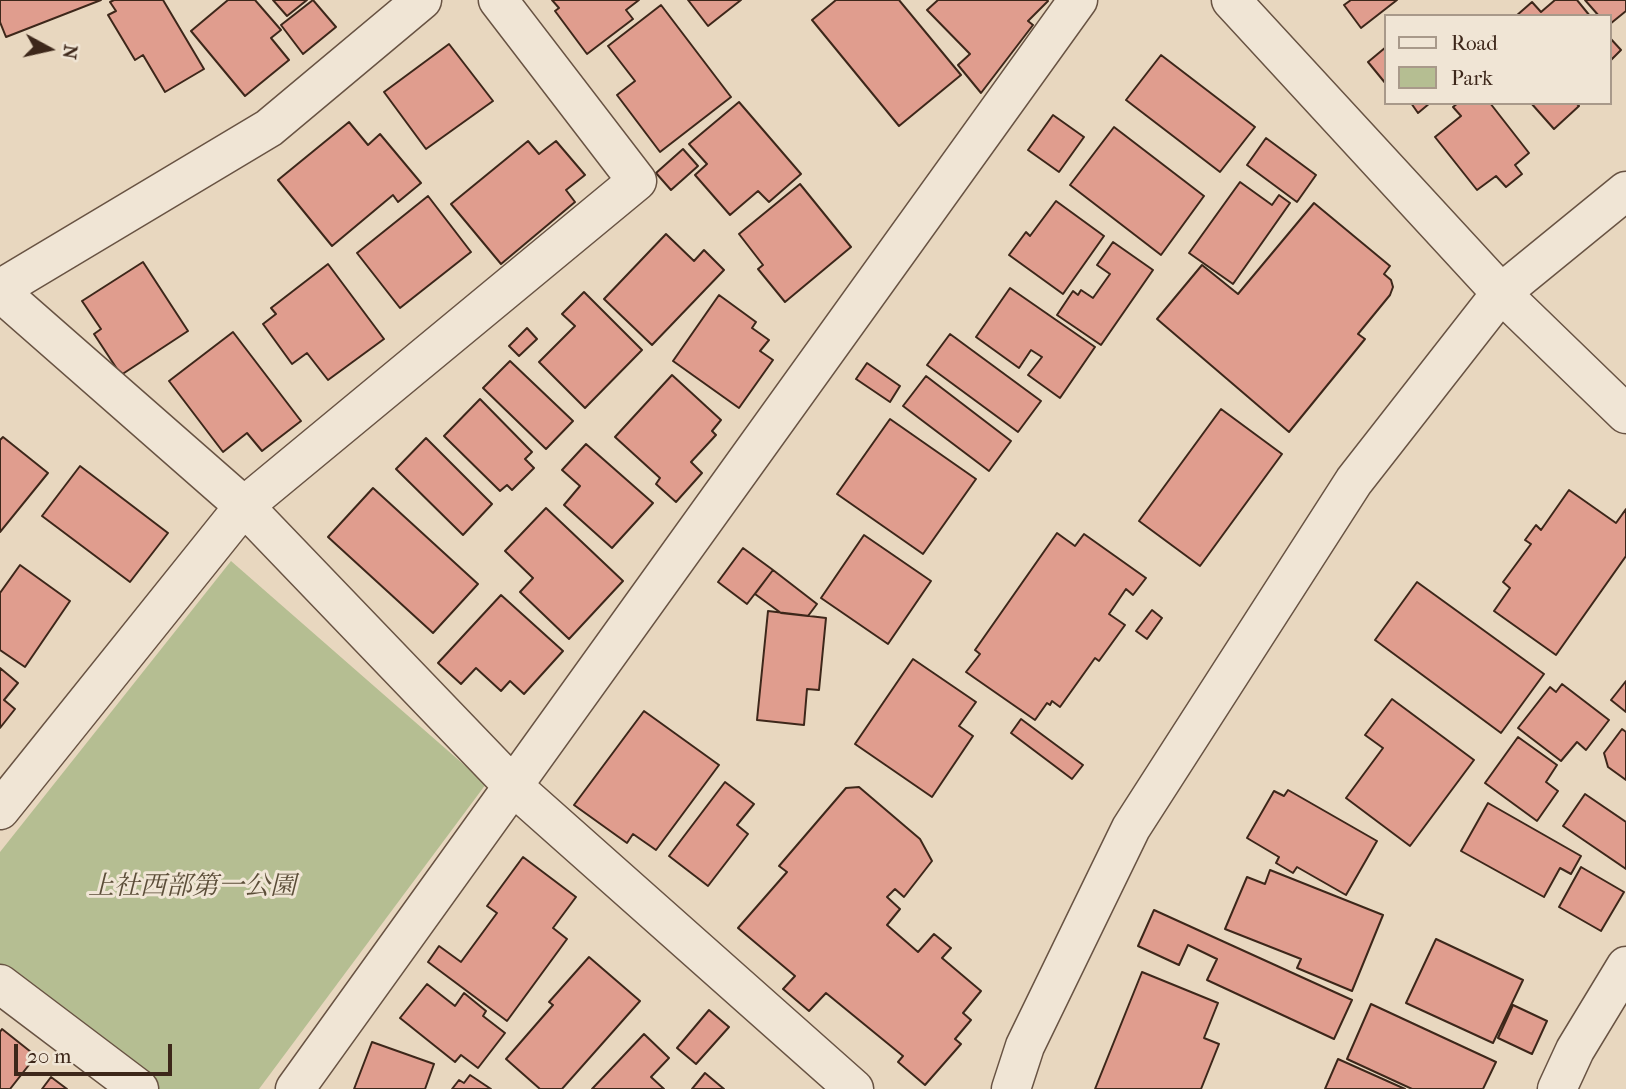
<!DOCTYPE html>
<html>
<head>
<meta charset="utf-8">
<style>
	body { margin:0 }
	#map { position:relative; width:1626px; height:1089px; overflow:hidden; background:#e8d7bf; font-family:"IM FELL French Canon",serif }
	canvas { display:block }
	.legend { position:absolute; left:1384px; top:14px; width:228px; height:91px; box-sizing:border-box; background:#f0e5d5; border:2px solid #a8998a; margin:0; padding:9px 12px; list-style:none; font-size:21px; color:#3d271a }
	.legend li { display:flex; align-items:center; gap:14px; height:35px }
	.legend b { width:35px; border:2px solid #a8998a }
	.north { position:absolute; left:14px; top:14px; width:70px; height:70px; -webkit-text-stroke:5px #f0e5d5; paint-order:stroke; rotate:98deg; font-size:19px; font-weight:700; line-height:28px; text-align:center; color:#3d271a }
	.north::after { content:''; display:block; margin:auto; width:24px; height:32px; background:#3d271a; clip-path:polygon(50% 0,100% 100%,50% 72%,0 100%) }
	.scale { position:absolute; left:14px; top:1044px; width:158px; height:32px; box-sizing:border-box; border:4px solid #3d271a; border-top:0; padding-left:9px; font-size:21px; line-height:24px; white-space:nowrap; color:#3d271a; -webkit-text-stroke:5px #f0e5d5; paint-order:stroke }
</style>
</head>
<body>
<div id="map">
<canvas width="1626" height="1089"></canvas>
<ul class="legend">
<li><b style="height:9px;background:#f0e5d5"></b>Road</li>
<li><b style="height:19px;background:#b5be92"></b>Park</li>
</ul>
<div class="north">N</div>
<div class="scale">20 m</div>
</div>
<script>
const g = document.querySelector('canvas').getContext('2d');
g.lineJoin = 'round';
function fillPath(path, color) { g.fillStyle = color; g.fill(path, 'evenodd'); }
function trace(path, color, width, dash) { g.strokeStyle = color; g.lineWidth = width; g.lineCap = dash ? 'butt' : 'round'; g.setLineDash(dash || []); g.stroke(path); }
function write(font, color, halo, rows, align = 'center') {
  g.font = font + ' "IM FELL French Canon","Noto Serif JP",serif'; g.lineWidth = 6; g.setLineDash([]); g.textBaseline = 'middle'; g.strokeStyle = halo; g.fillStyle = color; for (const [text, x, y, turn = 0] of rows) {
    g.save(); g.translate(x, y); g.rotate((+turn || 0) * Math.PI / 180); g.textAlign = isNaN(turn) ? turn : align; if (halo) g.strokeText(text, 0, 0); g.fillText(text, 0, 0); g.restore();
  }
}
fillPath(new Path2D(`
	M231,561L486,784L259,1089H157L0,967V852Z`), '#b5be92');
const building = new Path2D(`
	M0,0H101L6,37L0,22Z
	M114,0H163L204,69L165,92L143,55L135,60L108,15L116,11L110,2Z
	M228,0H255L281,30L271,38L289,60L245,96L191,31Z
	M273,0H307L287,16Z
	M313,0L336,27L303,54L281,25Z
	M552,0H639L626,10L633,19L587,54L555,11L559,8Z
	M688,0H741L708,26Z
	M836,0H899L961,75L899,126L812,20Z
	M938,0H1047L1048,1L1028,21L1033,25L981,93L958,65L970,54L927,10Z
	M1351,0H1397L1361,28L1344,5Z
	M1555,0H1577L1590,16H1516L1532,2L1541,12Z
	M1585,0H1626V11L1610,24V16H1599Z
	M661,5L731,97L660,152L617,95L635,81L608,46Z
	M1610,38L1621,50L1610,61Z
	M449,44L493,101L426,149L384,92Z
	M1386,47V84L1368,62Z
	M1161,55L1255,127L1220,172L1126,100Z
	M739,102L801,174L769,202L758,191L730,215L695,175L707,164L689,144Z
	M1411,103H1430L1418,113Z
	M1458,103H1490L1529,153L1515,165L1522,174L1506,187L1496,176L1477,190L1435,137L1461,116L1453,107Z
	M1531,103H1576L1579,106L1554,129Z
	M1053,115L1084,137L1059,172L1028,150Z
	M349,122L368,145L380,134L421,183L398,202L393,195L332,246L278,180Z
	M1114,127L1204,196L1161,255L1070,185Z
	M1266,138L1316,175L1297,202L1247,165Z
	M528,141L539,154L556,141L585,175L566,190L575,202L501,264L451,204Z
	M683,149L698,166L671,190L656,173Z
	M1240,182L1272,205L1279,195L1290,203L1233,284L1189,253Z
	M800,184L851,247L785,302L758,269L763,265L739,234Z
	M428,196L471,252L400,308L357,253Z
	M1056,201L1104,236L1063,294L1009,255L1026,232L1030,236Z
	M1314,203L1390,266L1384,274L1391,280L1393,287L1390,295L1358,334L1365,339L1289,432L1157,319L1202,265L1238,294Z
	M666,234L694,261L704,250L724,270L652,345L604,299Z
	M1113,242L1153,270L1101,345L1057,315L1073,291L1078,295L1081,290L1093,298L1110,274L1097,265Z
	M143,262L188,331L121,375L94,334L101,329L82,301Z
	M328,264L384,339L328,380L307,353L292,364L263,324L276,314L271,308Z
	M1010,288L1095,347L1060,398L1028,375L1042,357L1031,350L1019,368L976,337Z
	M584,292L642,350L585,408L539,362L575,326L562,314Z
	M719,295L756,322L752,328L769,340L760,351L773,360L739,408L673,361Z
	M527,328L537,339L519,356L509,346Z
	M233,332L301,421L262,451L247,433L223,452L169,381Z
	M950,334L1041,401L1018,432L927,365Z
	M510,361L573,421L546,449L483,388Z
	M867,363L900,386L890,402L856,379Z
	M672,375L721,420L712,431L716,435L691,462L702,473L676,502L656,484L660,478L615,437Z
	M926,376L1011,441L989,471L903,406Z
	M480,399L532,452L525,459L534,468L512,490L507,485L500,491L444,436Z
	M1221,409L1282,454L1200,566L1139,521Z
	M890,419L976,479L923,554L837,494Z
	M3,437L48,473L0,532V440Z
	M426,438L492,504L463,535L396,469Z
	M586,444L653,503L612,548L564,505L580,486L562,470Z
	M80,466L168,533L130,582L42,516Z
	M373,488L478,584L433,633L328,537Z
	M1569,490L1616,523L1626,509V556L1556,655L1494,611L1510,588L1503,582L1531,544L1525,540L1536,525L1541,530Z
	M546,508L623,581L569,639L520,592L533,578L505,551Z
	M1057,533L1075,546L1084,534L1146,578L1133,595L1126,589L1109,614L1125,625L1099,661L1095,658L1060,707L1052,701L1050,705L1047,703L1035,720L966,672L980,654L975,650Z
	M864,535L931,581L888,644L821,598Z
	M743,548L773,570L747,604L718,582Z
	M20,565L70,601L25,667L0,650V593Z
	M773,570L817,604L808,616L781,613L755,594Z
	M1417,582L1544,674L1501,733L1375,640Z
	M501,595L563,651L524,694L510,681L501,691L476,668L461,684L438,663Z
	M1152,610L1162,618L1147,639L1136,631Z
	M768,611L826,618L819,690L807,689L804,725L757,720Z
	M913,659L976,702L959,726L973,736L932,797L855,744Z
	M0,668L18,683L4,700L15,709L0,728Z
	M1626,681V712L1611,700Z
	M1562,684L1609,720L1586,750L1577,742L1561,761L1518,728L1550,687L1556,692Z
	M1392,699L1474,760L1410,846L1346,798L1383,748L1365,735Z
	M644,711L719,765L656,850L633,834L627,843L574,805Z
	M1021,719L1083,765L1072,779L1011,733Z
	M1622,729L1626,732V780L1608,767L1604,753Z
	M1518,737L1557,765L1546,782L1558,791L1537,821L1485,783Z
	M725,782L754,804L737,825L748,834L708,886L669,856Z
	M859,787L920,839L932,861L904,897L895,889L887,897L900,909L887,925L918,952L934,934L951,948L942,958L981,991L963,1013L971,1020L955,1039L961,1044L925,1085L898,1062L903,1056L826,993L809,1011L783,989L795,976L738,928L787,872L779,866L846,788Z
	M1288,790L1377,841L1346,895L1297,867L1293,873L1276,863L1279,857L1247,838L1274,791L1284,796Z
	M1585,794L1626,822V869L1563,826Z
	M1488,803L1581,856L1571,874L1560,868L1544,897L1461,851Z
	M523,857L576,897L553,928L567,939L507,1021L428,962L439,946L461,962L497,913L487,906Z
	M1581,867L1624,892L1601,931L1559,907Z
	M1270,870L1383,915L1352,991L1297,968L1301,959L1225,929L1247,877L1265,884Z
	M1154,910L1352,1000L1334,1039L1207,980L1217,959L1188,945L1179,965L1138,946Z
	M1436,939L1523,980L1493,1043L1406,1003Z
	M589,957L640,1001L562,1089H540L506,1059L553,1005L549,1002Z
	M1142,972L1218,1003L1204,1038L1219,1044L1201,1089H1095Z
	M427,984L455,1006L464,993L486,1011L483,1016L505,1033L478,1068L461,1055L455,1062L400,1018Z
	M1371,1004L1496,1062L1483,1089H1412L1347,1059Z
	M1513,1005L1547,1021L1532,1054L1498,1038Z
	M709,1010L729,1027L696,1064L677,1048Z
	M2,1029L36,1056L10,1089H0V1032Z
	M644,1034L669,1058L651,1077L664,1089H592Z
	M372,1042L434,1064L425,1089H354Z
	M1338,1059L1405,1089H1325Z
	M705,1073L724,1089H692Z
	M470,1075L491,1089H452L459,1080L464,1083Z
	M51,1077L67,1089H42Z`);
fillPath(building, '#e09d8e');
trace(building, '#3d271a', 2);
const minor = new Path2D(`
	M1231,0L1501,293L1626,414
	M0,289L269,128L422,0
	M0,292L244,506L514,787L854,1089
	M0,810L244,506L637,181L498,0
	M0,984L139,1089
	M295,1089L1078,0
	M1011,1089L1025,1046L1131,828L1354,481L1501,293L1626,191
	M1557,1089L1575,1050L1626,966`);
trace(minor, '#685343', 41);
trace(minor, '#f0e5d5', 38);
write('italic 26px', '#5b4d38', '#f0e5d5', [
	["上社西部第一公園",192,888]
]);
</script>
</body>
</html>
